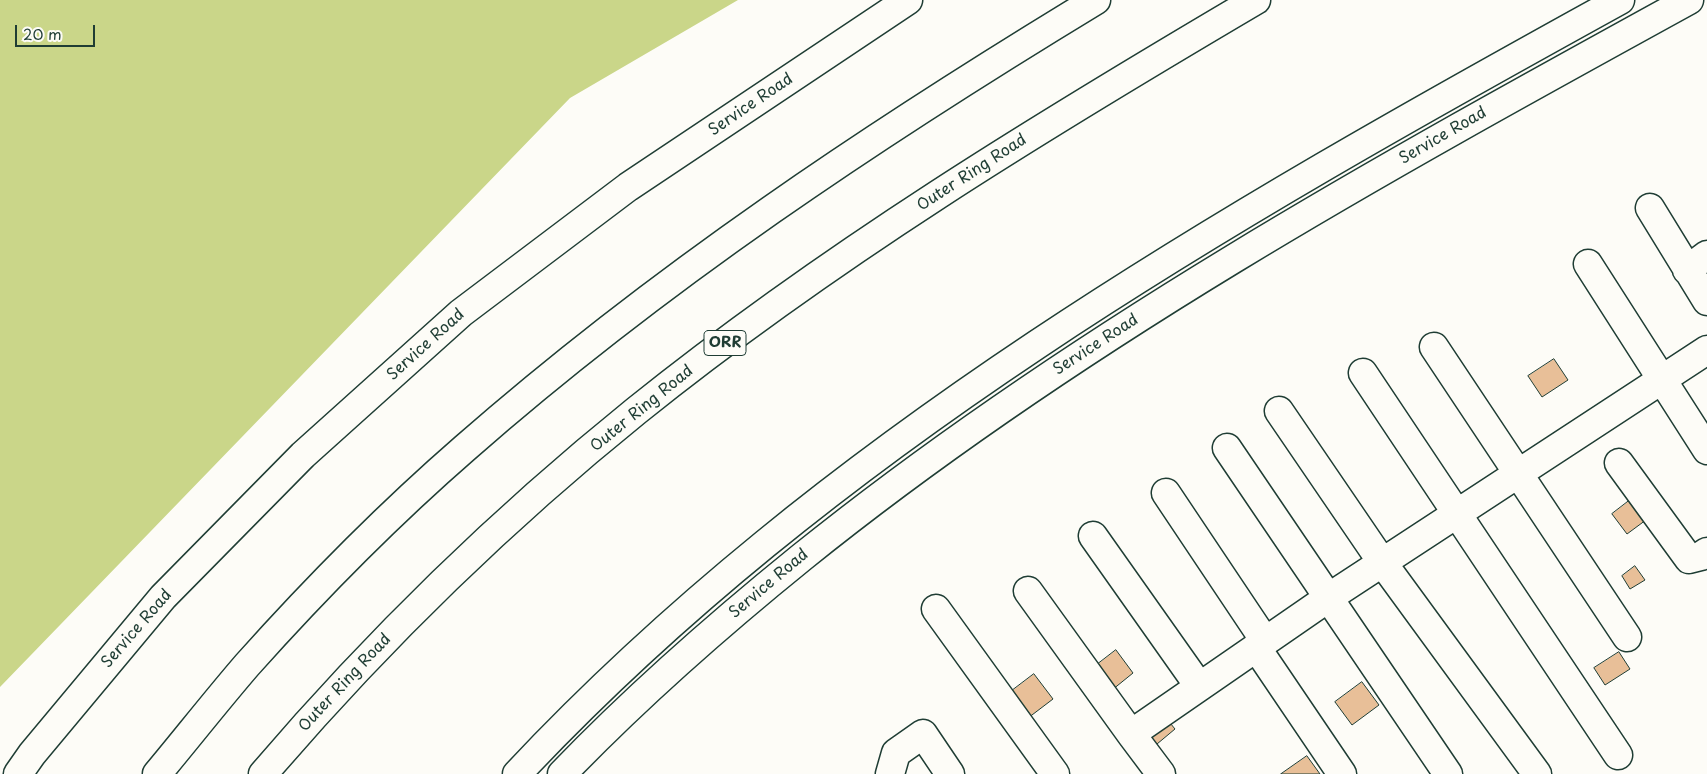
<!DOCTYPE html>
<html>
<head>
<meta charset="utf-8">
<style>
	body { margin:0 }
	#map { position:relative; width:1707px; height:774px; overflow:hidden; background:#fdfcf7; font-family:"Playpen Sans",sans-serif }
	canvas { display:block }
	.scale { position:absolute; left:15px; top:25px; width:80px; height:22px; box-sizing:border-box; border:2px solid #1f3d34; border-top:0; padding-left:6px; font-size:15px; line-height:18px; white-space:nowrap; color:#1f3d34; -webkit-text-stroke:4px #fdfcf7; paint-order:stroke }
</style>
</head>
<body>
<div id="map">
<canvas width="1707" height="774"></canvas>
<div class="scale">20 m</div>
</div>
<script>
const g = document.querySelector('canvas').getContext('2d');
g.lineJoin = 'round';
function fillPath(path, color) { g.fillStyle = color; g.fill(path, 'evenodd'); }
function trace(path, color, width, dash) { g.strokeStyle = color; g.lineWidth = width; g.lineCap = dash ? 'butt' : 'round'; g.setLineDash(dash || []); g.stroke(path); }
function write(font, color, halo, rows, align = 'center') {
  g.font = font + ' "Playpen Sans",sans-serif'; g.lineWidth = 4.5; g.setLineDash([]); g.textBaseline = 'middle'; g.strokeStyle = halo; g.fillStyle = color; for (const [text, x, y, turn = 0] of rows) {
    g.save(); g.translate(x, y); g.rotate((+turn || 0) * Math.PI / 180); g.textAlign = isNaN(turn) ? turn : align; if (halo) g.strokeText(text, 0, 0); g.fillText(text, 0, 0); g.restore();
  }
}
fillPath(new Path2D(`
	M0,0H738L570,98L0,687Z`), '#cad689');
const building = new Path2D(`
	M1554,359L1568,380L1542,397L1528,376Z
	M1634,497L1650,517L1627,534L1612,514Z
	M1635,566L1645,580L1630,589L1622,576Z
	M1116,650L1133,673L1112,690L1094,667Z
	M1619,652L1630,669L1605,685L1594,668Z
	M1034,674L1053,699L1028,718L1009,693Z
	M1362,682L1379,705L1352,725L1335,702Z
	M1166,718L1175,729L1151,749L1142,738Z
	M1307,756L1320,774H1281Z`);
fillPath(building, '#e8bf98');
trace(building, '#1f3d34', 1);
const minor = new Path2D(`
	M1650,208L1707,301
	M1588,264L1707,450
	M1687,270L1707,255
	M1434,347L1627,637
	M1363,373L1618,755
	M1279,411L1382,562L1537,774
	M1227,448L1448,774
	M1619,463L1689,559L1701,556L1707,552
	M1166,493L1265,641
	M1093,536L1199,686
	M1028,591L1131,734
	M936,609L1055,774
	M1256,647L1342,774
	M890,774L896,753L923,734L950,774
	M1161,774L1131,734L1328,598L1707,350`);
const major = new Path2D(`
	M18,774L32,754L163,597L303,455L461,313L628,187L908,0
	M517,774C828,443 1226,217 1620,0
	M562,774C637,696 718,625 802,557C1075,337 1383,168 1689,0`);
const highway = new Path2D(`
	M157,774C187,738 216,701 247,665C315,589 388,515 465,448C660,277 875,134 1096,0
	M263,774C376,642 501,520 636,411C830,255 1042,126 1256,0`);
trace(minor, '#1f3d34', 31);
trace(major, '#1f3d34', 31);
trace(highway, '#1f3d34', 31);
trace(minor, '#fdfcf7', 28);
trace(major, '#fdfcf7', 28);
trace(highway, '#fdfcf7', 28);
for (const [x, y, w] of [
	[725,343,42]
]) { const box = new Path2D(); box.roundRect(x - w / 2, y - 12.5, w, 25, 4); g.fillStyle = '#fdfcf7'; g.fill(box); trace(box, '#1f3d34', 1); }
write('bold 15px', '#1f3d34', null, [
	["ORR",725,343]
]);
write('16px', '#1f3d34', '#fdfcf7', [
	["Service Road",751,105,-34],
	["Service Road",1443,136,-30],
	["Outer Ring Road",972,173,-33],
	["Service Road",426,345,-42],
	["Service Road",1096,345,-33],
	["Outer Ring Road",642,409,-39],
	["Service Road",769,584,-40],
	["Service Road",137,629,-49],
	["Outer Ring Road",345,683,-47]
]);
</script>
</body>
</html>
